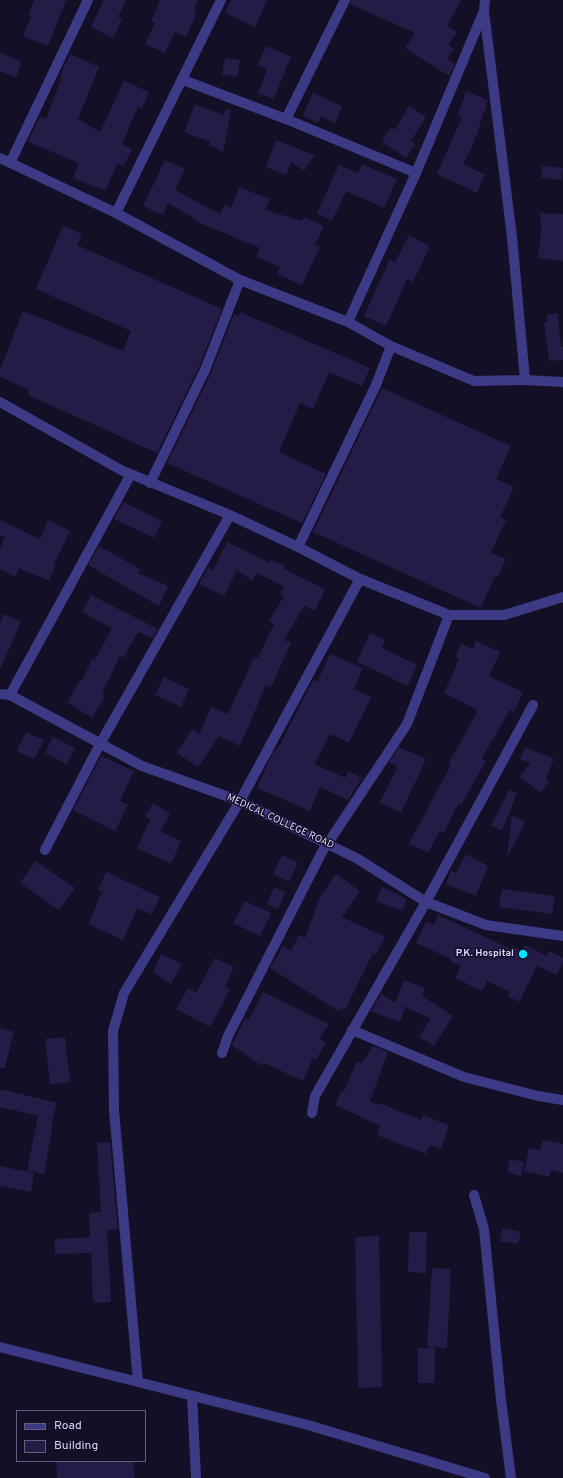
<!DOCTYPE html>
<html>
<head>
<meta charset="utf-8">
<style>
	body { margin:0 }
	#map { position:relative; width:563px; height:1478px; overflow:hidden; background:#130f26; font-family:Overpass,sans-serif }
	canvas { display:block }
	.legend { position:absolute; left:16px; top:1410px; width:130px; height:52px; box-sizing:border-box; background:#130f26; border:1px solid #625e7d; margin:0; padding:5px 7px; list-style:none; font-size:12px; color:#d9d4ff }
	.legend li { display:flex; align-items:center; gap:8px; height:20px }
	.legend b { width:20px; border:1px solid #625e7d }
</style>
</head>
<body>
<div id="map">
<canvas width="563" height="1478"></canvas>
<ul class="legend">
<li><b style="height:5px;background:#3d3a85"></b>Road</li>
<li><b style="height:11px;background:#241b47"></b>Building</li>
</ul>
</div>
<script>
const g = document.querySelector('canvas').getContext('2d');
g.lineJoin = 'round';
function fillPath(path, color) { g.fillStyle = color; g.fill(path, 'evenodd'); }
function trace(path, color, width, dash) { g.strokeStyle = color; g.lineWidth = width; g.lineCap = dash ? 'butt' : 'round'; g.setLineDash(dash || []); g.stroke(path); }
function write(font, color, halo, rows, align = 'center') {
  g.font = font + ' Overpass,sans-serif'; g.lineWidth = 3; g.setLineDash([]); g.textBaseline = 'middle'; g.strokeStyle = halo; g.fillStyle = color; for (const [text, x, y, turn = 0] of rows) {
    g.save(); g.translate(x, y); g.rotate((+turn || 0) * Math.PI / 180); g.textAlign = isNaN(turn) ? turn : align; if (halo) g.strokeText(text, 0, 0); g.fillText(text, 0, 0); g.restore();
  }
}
fillPath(new Path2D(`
	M34,0H66L48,46L23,36L31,16L28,15Z
	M104,0H126L118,17L122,19L113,38L91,27Z
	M160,0H198L194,10L197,12L186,37L175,32L165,53L145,44L155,23L151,21Z
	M231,0H267L255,27L225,13Z
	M351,0H461L447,26L457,32L448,45L454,49L447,59L455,64L449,76L405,48L415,33L350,4Z
	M266,46L291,56L274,99L258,93L267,69L258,65Z
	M0,53L22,62L16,77L0,71Z
	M70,54L99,67L78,119L100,132L124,81L149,92L142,108L138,107L122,144L132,150L123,166L117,163L106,191L73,178L79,163L28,142L40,116L46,119L62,76L60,75Z
	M225,58L240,60L237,77L222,74Z
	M466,91L488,100L473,145L463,164L485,175L477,193L437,174L462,117L458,115Z
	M313,93L342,106L335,123L321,116L318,123L303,116Z
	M195,104L223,115L226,109L231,111L223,152L209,145L211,142L184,132Z
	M409,106L426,117L411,141L416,144L406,158L382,142L391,127L395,130Z
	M276,140L315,155L304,171L291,162L286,175L266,167Z
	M165,160L185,169L175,190L220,214L224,205L231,208L239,187L270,199L265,210L302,221L304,217L324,226L315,245L320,247L302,285L277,274L280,267L256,257L260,248L197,222L198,221L168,203L163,215L143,206Z
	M362,164L397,179L384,208L346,191L332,221L317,213L339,165L358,173Z
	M542,166L563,168L561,180L541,178Z
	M540,213L563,214V261L538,258L541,232Z
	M63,226L82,234L77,245L222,309L199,367L157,453L28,395L30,390L0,377V369L23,311L123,351L131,331L36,289Z
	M409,235L430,246L413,282L407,279L386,326L364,316L390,259L395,262Z
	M240,312L370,368L362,386L329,372L313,409L300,403L279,452L326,474L302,523L167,463L211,373L234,314L238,316Z
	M547,314H558L561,347H563V360L549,361L544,322H547Z
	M382,388L511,446L496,479L514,487L500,517L506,520L491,553L506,559L498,577L495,576L481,608L313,532Z
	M123,502L162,521L154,538L114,519Z
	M0,520L40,539L48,520L70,531L53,566L55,567L49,581L19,568L15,577L0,569V548L5,537L0,535Z
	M227,542L270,563L271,560L286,566L284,569L325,589L315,611L304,606L284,640L291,643L271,687L266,685L240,746L219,736L198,767L177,753L192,729L199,734L211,707L228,714L254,657L258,658L274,624L269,621L284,596L280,595L284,587L257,573L252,581L237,570L224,596L199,584L208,568L213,570Z
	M99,546L140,569L138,573L168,586L159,606L88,565Z
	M91,595L158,629L153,638L138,632L123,658L120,656L102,694L105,696L92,718L67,702L80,680L82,681L92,659L95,660L112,628L82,612Z
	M4,614L21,622L0,670V623Z
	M370,633L385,640L382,648L417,665L408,686L357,662Z
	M476,641L500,652L489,676L523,692L514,712L510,710L482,758L486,761L461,805L458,804L444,833L440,831L428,853L409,843L451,765L448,764L478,710L444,693L459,659L455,657L461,644L473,649Z
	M330,654L363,668L354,689L371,697L349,743L330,734L315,764L345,778L348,771L362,778L348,800L320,787L310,811L257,788L266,767L275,749L277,750L313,680L317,682Z
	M164,677L189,689L181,707L155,695Z
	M26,732L44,740L34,759L17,751Z
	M53,737L75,748L67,764L45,753Z
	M399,747L426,759L401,813L380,802L398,766L389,762Z
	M525,747L554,759L546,779L549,782L541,793L519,777L530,763L520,759Z
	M101,756L134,771L120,801L128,805L115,831L73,810Z
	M509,790L517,793L502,831L491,825Z
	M153,803L170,814L160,831L181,841L171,864L137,848L150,820L145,816Z
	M512,815L526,822L508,855H507Z
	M466,854L488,866L476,896L446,884L451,871L456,873Z
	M282,855L298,863L289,882L273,874Z
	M36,861L75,888L59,910L20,883Z
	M106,872L160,897L152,914L137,908L123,940L88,924L102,892L98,890Z
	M336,874L360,891L342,917L385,937L376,955L373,953L345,1010L340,1008L338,1011L270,968L283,946L291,951L299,935L305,938L320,897Z
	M274,887L286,892L278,909L267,904Z
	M382,887L407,899L402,911L376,901Z
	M502,889L555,896L552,914L499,907Z
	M245,901L271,913L260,936L233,923Z
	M438,915L511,949L512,946L522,951L525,945L547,956L549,951L563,958V962L557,975L537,966L519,1002L508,996L510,992L487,981L482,991L455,978L461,966L450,962L451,959L416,943L426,921L434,925Z
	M161,954L182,964L171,984L153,972Z
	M215,958L234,967L225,987L230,990L210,1027L176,1009L188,988L196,993Z
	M404,980L425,988L422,996L453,1016L434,1046L419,1037L431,1018L399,1005L405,1009L400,1022L371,1011L381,994L395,1003Z
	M263,992L329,1024L319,1039L326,1042L316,1060L313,1058L303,1081L264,1063L262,1066L232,1045L245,1018L249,1020Z
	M0,1028L14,1032L5,1068H0Z
	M65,1037L70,1082L50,1084L45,1039Z
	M373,1046L388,1052L370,1101L377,1105L379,1103L421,1120L423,1115L449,1125L441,1149L430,1145L426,1154L377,1135L380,1126L335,1105L342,1090L344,1091L357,1061L362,1063Z
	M0,1089L57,1103L51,1124H53L44,1174L27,1171L38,1116L0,1107Z
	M543,1140L563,1144V1173L551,1170L550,1177L524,1171L529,1148L540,1150Z
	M110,1142L118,1229L107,1230L111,1302L93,1303L91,1253L55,1254V1239L90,1237L89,1213L101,1212L97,1143Z
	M510,1159L524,1162L521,1176L507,1172Z
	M0,1166L34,1173L31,1192L0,1186Z
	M503,1228L521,1232L518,1244L500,1241Z
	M409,1232H427L426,1273L408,1272Z
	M379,1236L382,1387L358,1388L355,1237Z
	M432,1268L451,1269L447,1348L427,1347Z
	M418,1348H435V1383H418Z
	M56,1461H133L135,1478H57Z`), '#241b47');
trace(new Path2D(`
	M485,0L484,11L512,237L525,380L563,382
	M183,80L286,119L416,173
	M286,119L345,0
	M0,158L116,213L240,280L348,322L391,346L474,381L525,380
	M10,163L88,0
	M116,213L221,0
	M348,322L416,173L483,13
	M0,402L121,470L230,515L298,547L360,579L449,615H504L563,597
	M150,483L205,370L240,280
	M298,547L376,385L391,346
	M0,694L10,695L142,766L240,801L358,859L426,902L486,925L563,936
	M10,695L131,474
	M45,850L100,744L230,515
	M352,1030L464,1077L538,1096L563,1100
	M222,1053L228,1036L322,852L407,724L449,615
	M312,1113L315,1096L426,902L533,705
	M474,1195L484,1229L501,1400L511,1478
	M0,1347L308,1425L485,1478
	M138,1382L114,1110L113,1031L124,993L240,801L360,579
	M192,1396L196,1478`), '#3d3a85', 10);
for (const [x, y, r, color] of [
	[523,954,5,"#00e5ff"]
]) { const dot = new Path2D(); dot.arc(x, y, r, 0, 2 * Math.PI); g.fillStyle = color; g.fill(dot); trace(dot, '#130f26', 1.5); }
write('10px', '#d9d4ff', '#130f26', [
	["MEDICAL COLLEGE ROAD",280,822,25]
]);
write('bold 10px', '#d9d4ff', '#130f26', [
	["P.K. Hospital",514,954]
], 'right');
</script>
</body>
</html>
